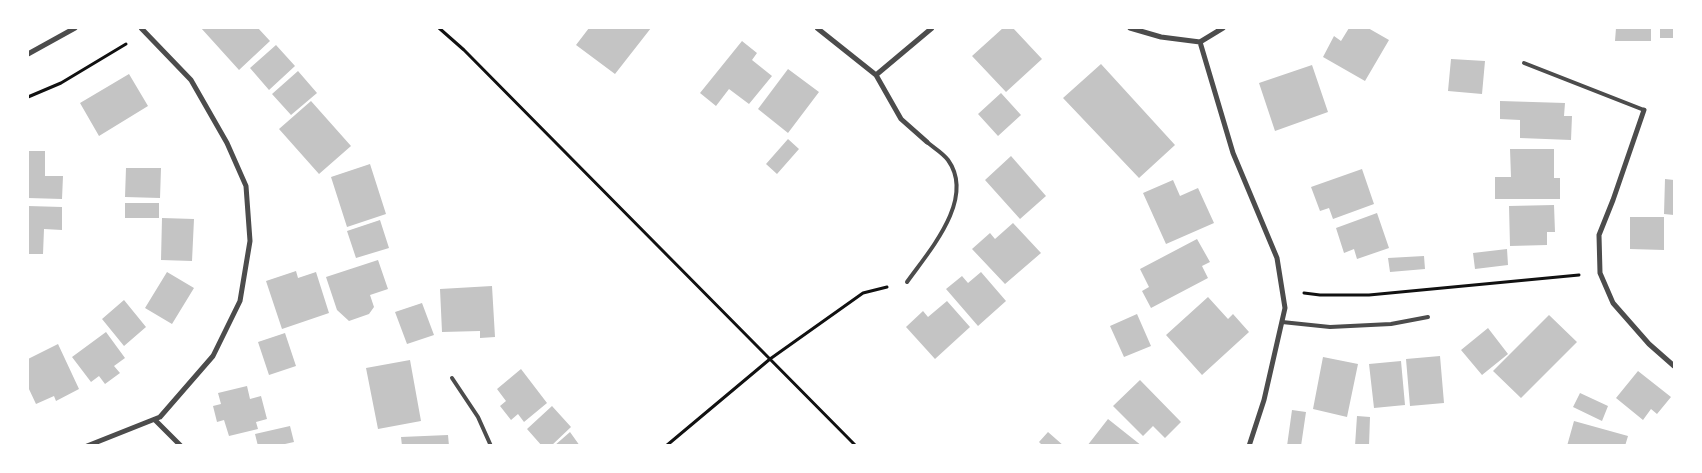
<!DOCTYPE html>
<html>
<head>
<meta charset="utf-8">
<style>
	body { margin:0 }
	#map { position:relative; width:1702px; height:473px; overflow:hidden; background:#fff; font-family:Overpass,sans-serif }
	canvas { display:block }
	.frame { position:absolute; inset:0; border:29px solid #fff; pointer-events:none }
</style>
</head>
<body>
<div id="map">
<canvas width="1702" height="473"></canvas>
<div class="frame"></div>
</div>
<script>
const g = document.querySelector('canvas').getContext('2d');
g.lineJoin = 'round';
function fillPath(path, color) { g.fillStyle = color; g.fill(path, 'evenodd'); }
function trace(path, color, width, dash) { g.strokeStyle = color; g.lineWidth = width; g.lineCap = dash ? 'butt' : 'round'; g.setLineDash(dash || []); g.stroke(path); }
fillPath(new Path2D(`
	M201,28H258L270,41L239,70Z
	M589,28H651L615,74L576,45Z
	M1003,28H1013L1042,59L1006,92L972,56Z
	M1349,28H1368L1389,40L1365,81L1323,57L1334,36L1341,41Z
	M1616,28H1651V41H1615Z
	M1660,28H1674V38H1660Z
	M742,41L757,53L752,60L772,76L749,104L729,89L716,106L700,93Z
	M276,45L295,66L269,90L250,68Z
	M1451,59L1485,61L1482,94L1448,91Z
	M1101,64L1175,145L1139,178L1063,98Z
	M1312,65L1328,112L1275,131L1259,83Z
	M788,69L819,92L788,133L758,109Z
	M298,71L317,93L291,115L272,94Z
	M129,74L148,106L99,136L80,103Z
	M1001,93L1021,115L998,136L978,114Z
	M311,101L351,146L319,174L279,129Z
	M1500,101L1565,103L1564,116H1572L1571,140L1520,138V120L1500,119Z
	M788,139L799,149L777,174L766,164Z
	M1510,149H1554V178H1560V199H1495V177H1511Z
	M28,151H45V176H63L62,199L28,198Z
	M1011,156L1046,196L1020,219L985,180Z
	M370,164L386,214L347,227L331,177Z
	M126,168H161L160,198L125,197Z
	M1362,169L1374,204L1333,219L1329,208L1320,211L1311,187Z
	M1665,179L1674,180V215L1664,214Z
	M1173,180L1180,196L1198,188L1214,223L1166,244L1143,193Z
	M125,203H159V218H125Z
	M1554,205L1555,232H1547V245L1510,246L1509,206Z
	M28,206L62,207V230L44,229L43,254H28Z
	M1377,213L1389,248L1357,259L1354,249L1344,253L1336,228Z
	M1630,217H1664V250L1630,249Z
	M162,218L194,219L192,261L161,260Z
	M380,220L389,248L356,258L347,231Z
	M1013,223L1041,253L1005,284L972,249L990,233L995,239Z
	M1197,239L1210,262L1202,266L1208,278L1151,308L1142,291L1149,287L1140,269Z
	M1507,249L1508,265L1475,269L1473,253Z
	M1424,256L1425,269L1390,272L1388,258Z
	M378,260L388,289L370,295L374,307L369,314L349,321L337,310L326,277Z
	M296,271L298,278L316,272L329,313L282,329L266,281Z
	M167,272L194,288L172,324L145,308Z
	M981,272L1006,301L978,326L946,289L962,276L968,283Z
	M492,286L495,337L480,338V331L442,332L440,289Z
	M1208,297L1228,319L1233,314L1249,332L1202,375L1166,335Z
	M124,300L146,327L124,346L102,319Z
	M947,301L970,327L935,359L906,327L923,311L928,317Z
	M422,303L434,335L407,344L395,312Z
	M1137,314L1151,346L1124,357L1110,326Z
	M1549,315L1577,342L1521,398L1493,371Z
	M1488,328L1508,354L1482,375L1461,350Z
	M106,332L125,358L114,366L120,373L105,384L99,376L91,382L72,357Z
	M285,333L296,366L269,375L258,342Z
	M58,344L79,389L56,401L54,396L36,404L28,387V359Z
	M1440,356L1444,403L1410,406L1406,359Z
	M1323,357L1358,364L1347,417L1313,409Z
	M410,360L421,421L378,429L366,368Z
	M1401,361L1405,405L1374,408L1369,364Z
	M521,369L547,403L524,422L518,414L511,420L500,406L506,401L497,389Z
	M1638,371L1671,397L1657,414L1651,409L1643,420L1616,398Z
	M1140,380L1181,422L1165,438L1153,426L1143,436L1113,406Z
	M247,386L250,399L261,396L267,419L256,422L258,429L229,436L224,420L217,422L213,406L221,404L218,393Z
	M1580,393L1608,406L1602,421L1573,407Z
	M552,406L571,427L551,446H542L527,429Z
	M1292,410L1306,412L1301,446H1287Z
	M1357,416L1370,417L1369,446H1355Z
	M1108,419L1142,446H1087Z
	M1574,421L1628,436L1625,446H1567Z
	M290,426L294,442L276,446H258L255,434Z
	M570,432L580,446H554Z
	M1048,432L1064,446H1043L1039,442Z
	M448,435L449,446H402L401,437Z`), '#c4c4c4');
trace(new Path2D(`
	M439,28L464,50L856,446
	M28,97L61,83L126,44
	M1304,293L1320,295H1369L1579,275
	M666,446L770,359L863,293L887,287`), '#111', 3);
trace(new Path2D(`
	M1524,63L1644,110
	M907,282C929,251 976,199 948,160C943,153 934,148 927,142
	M1282,322L1330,327L1391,324L1428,317
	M452,378L478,417L491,446`), '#4c4c4c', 4);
trace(new Path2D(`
	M817,28L876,75L901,119L927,142
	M1130,28L1161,37L1200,42L1223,28
	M1200,42L1233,153L1277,258L1285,308L1264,400L1249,446
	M28,54L75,28
	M876,75L932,28
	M1644,110L1613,200L1599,235L1600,273L1613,303L1649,344L1674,366
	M155,420L181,446
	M87,446L160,417L213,356L240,301L250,241L246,186L227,143L191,80L141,28`), '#4c4c4c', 5);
</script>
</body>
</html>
